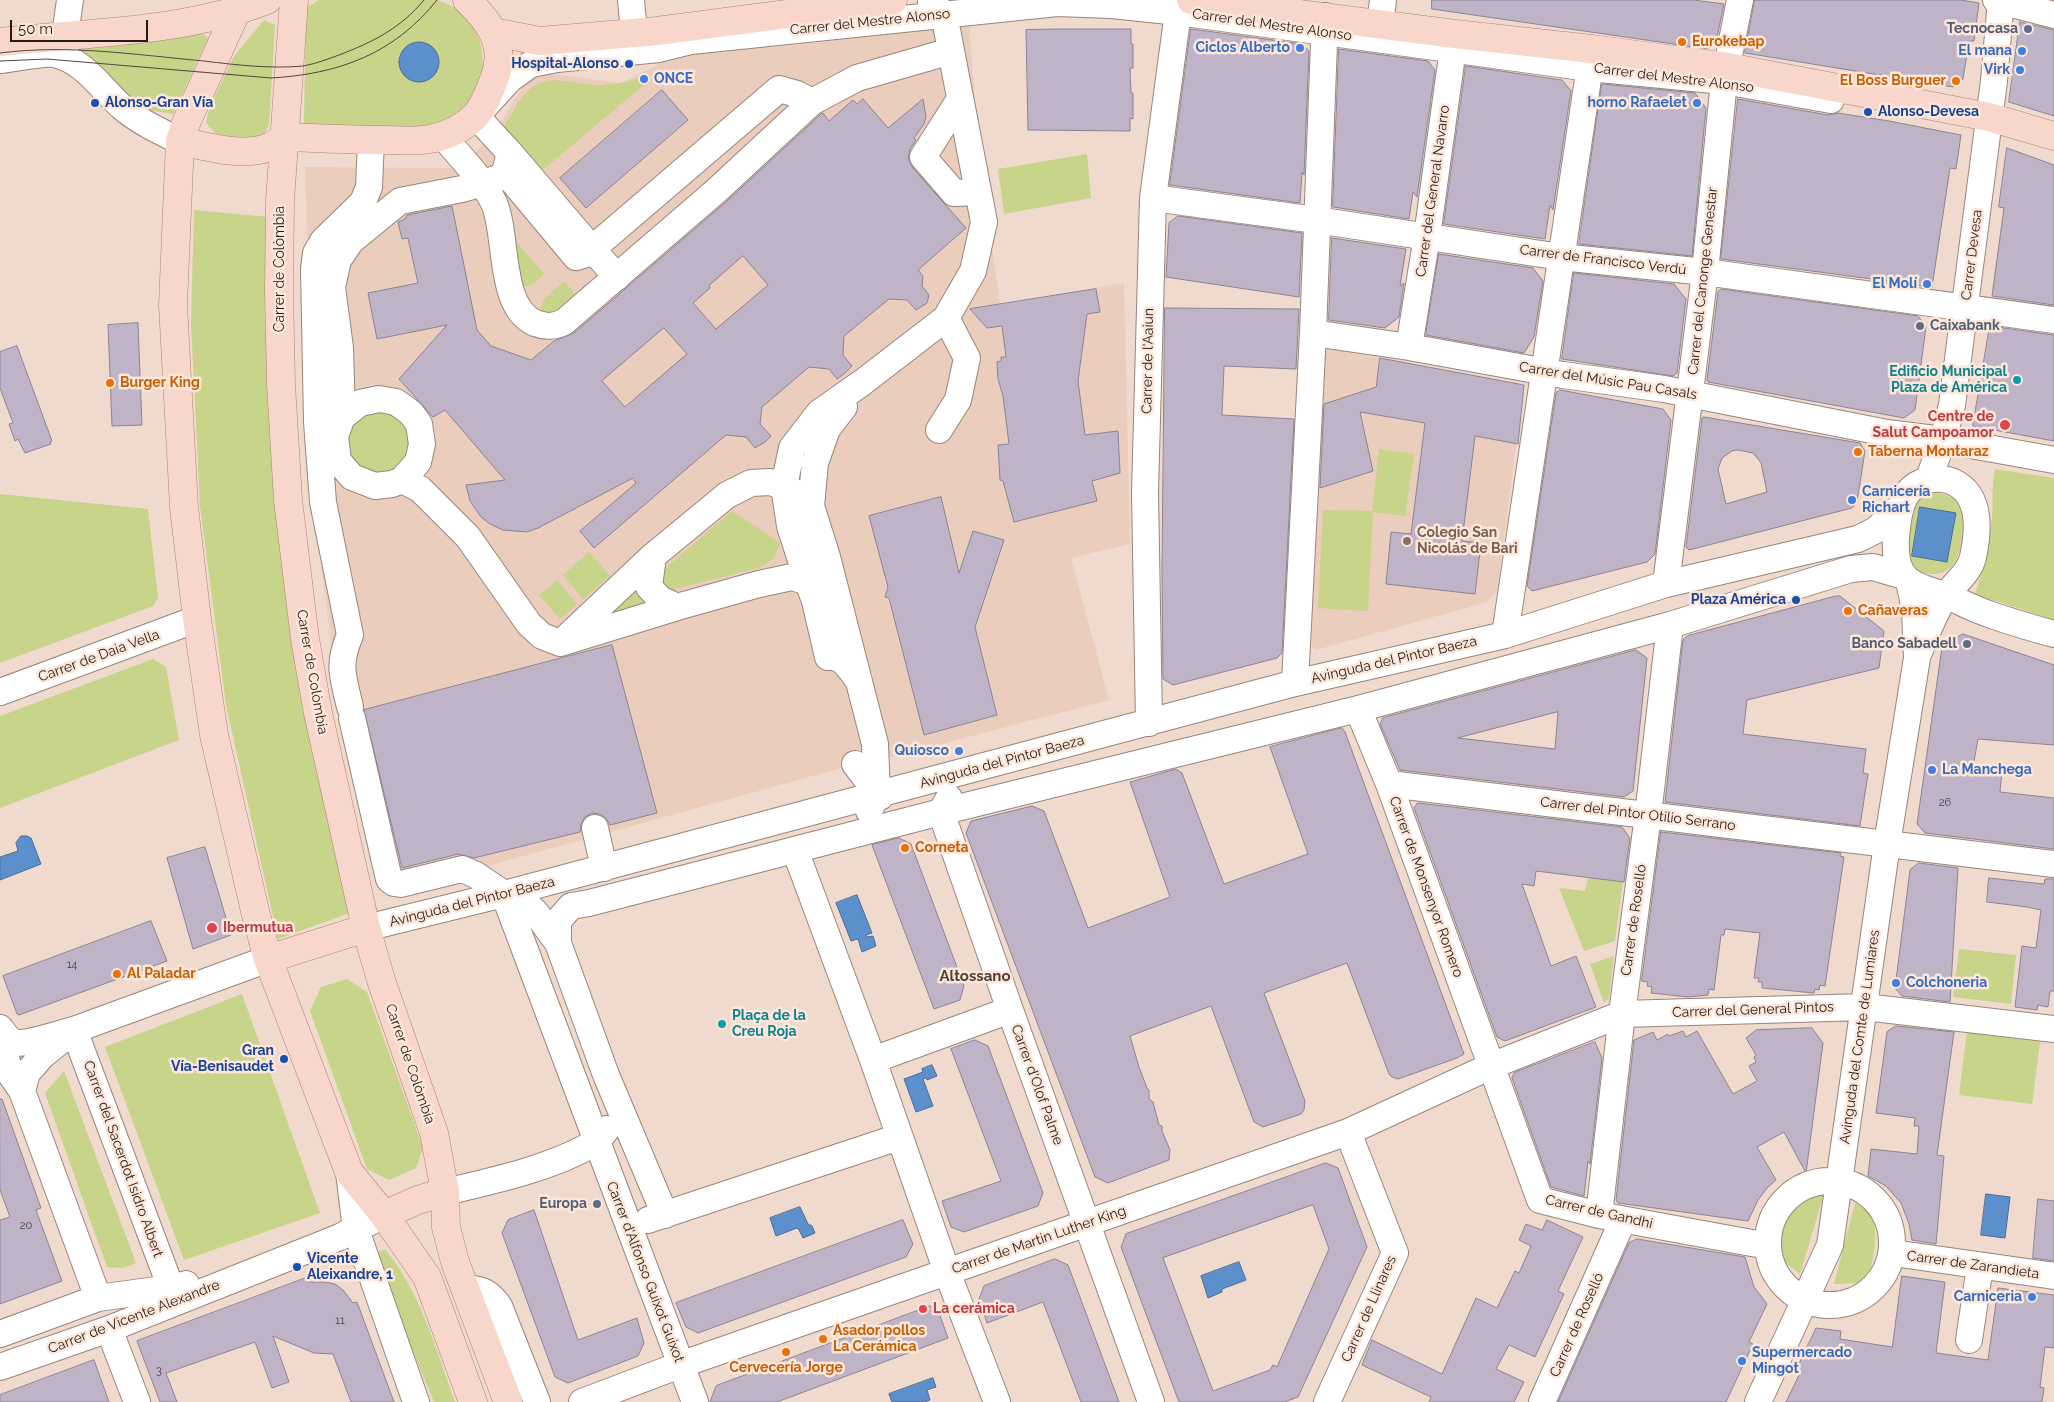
<!DOCTYPE html>
<html>
<head>
<meta charset="utf-8">
<style>
	body { margin:0 }
	#map { position:relative; width:2054px; height:1402px; overflow:hidden; background:#f0dacd; font-family:Raleway,sans-serif }
	canvas { display:block }
	.scale { position:absolute; left:10px; top:20px; width:138px; height:22px; box-sizing:border-box; border:2px solid #231c17; border-top:0; padding-left:6px; font-size:15px; line-height:18px; white-space:nowrap; color:#231c17; -webkit-text-stroke:4px #fde7da; paint-order:stroke }
</style>
</head>
<body>
<div id="map">
<canvas width="2054" height="1402"></canvas>
<div class="scale">50 m</div>
</div>
<script>
const g = document.querySelector('canvas').getContext('2d');
g.lineJoin = 'round';
function fillPath(path, color) { g.fillStyle = color; g.fill(path, 'evenodd'); }
function trace(path, color, width, dash) { g.strokeStyle = color; g.lineWidth = width; g.lineCap = dash ? 'butt' : 'round'; g.setLineDash(dash || []); g.stroke(path); }
function write(font, color, halo, rows, align = 'center') {
  g.font = font + ' Raleway,sans-serif'; g.lineWidth = 5; g.setLineDash([]); g.textBaseline = 'middle'; g.strokeStyle = halo; g.fillStyle = color; for (const [text, x, y, turn = 0] of rows) {
    g.save(); g.translate(x, y); g.rotate((+turn || 0) * Math.PI / 180); g.textAlign = isNaN(turn) ? turn : align; if (halo) g.strokeText(text, 0, 0); g.fillText(text, 0, 0); g.restore();
  }
}
fillPath(new Path2D(`
	M969,24L978,141L1000,305L1124,283L1130,544L1071,558L1109,700L876,761L845,767L386,894L335,674L318,540L305,167L454,168L465,161L490,139L524,85L544,73L621,83L677,55L714,51L788,46Z
	M1319,347L1524,385L1497,591L1487,602L1316,650L1305,640Z`), '#eacdbc');
fillPath(new Path2D(`
	M319,0H438L456,8L472,23L481,44L483,66L478,90L464,111L432,127L304,125L306,8Z
	M264,20L275,25L269,125L262,137C238,143 221,145 206,122L210,107L234,56Z
	M199,31L208,38L173,114L143,109L70,44Z
	M638,78L647,82L543,170H539L503,129C510,117 516,103 526,93C547,71 570,84 596,85C610,85 624,83 638,78Z
	M1087,154L1091,198L1004,214L998,169Z
	M194,210L269,217L281,550L289,623L311,733L350,913L278,939L226,705L200,506L191,324Z
	M506,230L544,274L532,285L517,288Z
	M564,281L575,294L552,313H539L544,299Z
	M389,410L409,426L412,451L391,474C381,474 370,475 361,469C343,457 344,426 362,415C369,411 381,411 389,410Z
	M1379,449L1414,454L1405,516L1373,512L1368,611L1318,608L1323,510L1372,511Z
	M1995,469L2054,478V620L1975,594C1984,568 1990,543 1992,516C1994,499 1991,487 1995,469Z
	M1939,493C1946,495 1954,497 1958,504C1968,517 1962,555 1952,566C1939,580 1912,575 1908,556C1907,549 1908,540 1908,533C1908,510 1915,495 1939,493Z
	M0,494L148,509L158,598L153,606L0,663Z
	M732,511L780,543L774,558L761,567L667,591L664,589L661,572Z
	M589,552L610,576L583,599L563,575Z
	M637,579L650,606L586,622Z
	M557,580L577,604L560,619L539,595Z
	M153,659L166,667L179,740L0,808V716Z
	M1588,877L1623,881L1615,941L1584,951L1559,888L1585,891Z
	M1959,949L2016,955L2011,1004L1953,997Z
	M1614,956L1609,998L1604,1003L1590,964Z
	M347,979L367,992L423,1148L416,1168L389,1180L367,1169L310,1011L321,987Z
	M242,994L320,1213L184,1260L105,1047Z
	M1967,1032L2040,1042L2032,1104L1959,1095Z
	M64,1071L136,1263L123,1268L107,1267L45,1093Z
	M1824,1194L1800,1274L1787,1264L1780,1252V1232L1788,1212L1806,1196Z
	M1855,1203L1869,1212L1875,1226V1246L1871,1268L1858,1283L1834,1284Z
	M385,1249C421,1293 436,1350 455,1402H434L373,1254Z`), '#c8d489');
const water = new Path2D(`
	M399 62a20 20 0 1 1 40 0a20 20 0 1 1-40 0Z
	M1920,507L1956,513L1947,562L1912,556Z
	M21,836H27L31,838L41,864L0,880V857L18,851L16,843Z
	M857,895L872,933L866,935L867,937L873,936L876,946L862,952L858,939L851,941L836,903Z
	M932,1065L937,1076L927,1080L926,1078L923,1079L933,1106L916,1112L904,1079L923,1072L922,1069Z
	M1986,1194L2010,1197L2005,1238L1981,1235Z
	M800,1207L808,1224L812,1226L815,1233L803,1238L799,1230L797,1228L776,1236L770,1218Z
	M1239,1262L1246,1280L1222,1289V1292L1208,1298L1201,1276Z
	M933,1378L936,1387L927,1390L930,1400L924,1402H892L889,1394Z`);
fillPath(water, '#5c90cc');
trace(water, '#4b6d96', 1);
const building = new Path2D(`
	M1432,0H1694L1724,4L1716,42L1708,49L1432,9Z
	M1755,0H1961L1979,3L1974,41H1969L1963,79L1953,87L1745,53Z
	M2020,22L2054,30V116L2009,102Z
	M1057,29H1131V44H1133V68H1130L1131,93H1133V119L1130,118V131L1028,130L1026,30Z
	M1191,29L1302,44L1309,51L1304,175L1302,172L1300,203L1170,185Z
	M1339,49L1428,61L1435,70L1417,197L1413,192L1409,219L1333,207Z
	M1466,66L1562,80L1571,91L1553,210L1550,205L1545,239L1444,224Z
	M1602,84L1695,93L1706,108L1692,256L1579,244Z
	M662,90L688,120L586,208L560,178Z
	M863,99L888,128L923,99L926,117L924,124L914,138L916,140L910,149L908,159L912,167L966,228L918,270L923,276L922,286L929,295L927,303L916,310L907,300L889,299L844,336L843,355L852,366L845,373L837,379L829,369L809,367L762,407L760,424L771,436L765,442L755,448L746,437L726,435L594,548L580,531L636,483L633,478L538,528L527,532L503,530L490,524L481,517L470,501L466,485L505,480L445,410L433,417L399,379L447,325L377,339L368,293L418,283L408,238L402,239L398,222L405,219L407,215L452,206L477,330L491,346L531,360L554,341L574,333L726,202L821,114L823,113L829,121L853,100L857,104ZM743,256L768,285L716,329L693,303L710,288L709,286ZM664,328L687,354L625,407L602,381Z
	M1738,99L1828,115L1838,113L1889,121L1961,135L1956,169L1950,168L1932,287L1721,259Z
	M2007,148L2054,165V305L1992,296L2004,208L1999,207Z
	M1178,216L1302,233L1299,297L1166,277L1169,223Z
	M1332,238L1406,249L1400,286L1404,283L1399,317L1385,328L1329,320Z
	M1439,254L1533,268L1543,281L1534,337L1524,353L1426,335Z
	M1574,273L1674,284L1686,299L1677,373L1673,376L1562,359Z
	M1096,289L1100,312L1087,314L1078,381L1085,435L1118,431L1120,473L1092,481L1097,501L1014,522L1003,481L1000,480L998,445L1009,444L1003,396L998,379L997,362L1001,361V357H1006L1002,326L987,328L970,309Z
	M1721,289L1918,316L1926,327L1915,410L1904,418L1708,382L1707,380L1718,292Z
	M1165,308L1299,309L1296,369L1224,366L1222,415L1294,419L1282,653L1277,658L1173,685L1163,679L1162,569Z
	M138,323L142,425L112,426L108,325Z
	M1990,326L2054,335V441L1973,426Z
	M17,346L52,441L50,442L51,444L25,453L18,439L15,441L9,424L13,423L0,388V352Z
	M1380,358L1524,385L1518,444L1475,436L1462,541L1481,543L1475,594L1386,584L1391,532L1411,534L1425,423L1360,412L1373,471L1320,488L1324,404L1376,387Z
	M1560,390L1663,409L1671,420L1655,554L1647,562L1532,591L1527,586L1556,393Z
	M1704,417L1860,443L1865,451L1857,502L1852,508L1689,550L1686,547L1702,418ZM1738,450L1753,453L1758,459L1761,463L1767,492L1726,504L1718,469L1722,458L1732,451Z
	M941,497L959,573L973,531L1004,540L975,627L997,715L924,735L889,598L885,597L888,587L869,516Z
	M1836,596H1840L1884,631L1879,668L1747,700L1743,734L1866,749L1863,773L1868,774L1860,826L1665,802L1683,640L1687,636Z
	M1963,634L2054,665V745L1978,739L1973,767L2002,770L2000,792L2054,798V849L1925,833L1917,824L1942,647Z
	M612,645L657,813L610,825L606,818L600,814L592,813L585,817L581,824L580,832L474,858L458,854L402,868L364,710Z
	M1636,650L1647,658L1633,791L1624,797L1400,770L1380,724L1383,718ZM1558,712L1555,749L1458,738Z
	M1342,728L1345,732L1464,1054L1457,1058L1398,1079L1392,1077L1389,1074L1347,963L1264,993L1305,1101L1304,1110L1301,1114L1263,1127L1254,1122L1211,1006L1130,1036L1139,1067L1147,1088L1149,1090V1099L1153,1102L1159,1125L1162,1126V1131L1170,1150L1169,1160L1108,1183L1095,1177L966,833L971,821L1032,806L1044,811L1088,928L1170,897L1130,782L1176,769L1182,773L1224,884L1308,854L1270,747Z
	M1418,803L1622,827L1630,838L1624,882L1536,871L1534,886L1522,884L1551,966L1576,956L1596,1007L1505,1041L1497,1037L1414,808Z
	M1661,832L1841,853L1840,856L1844,857L1825,986L1820,985L1819,990L1815,989L1814,993L1762,988V982H1758L1759,978H1754L1760,933L1725,929L1724,935H1721L1714,990L1709,989L1708,995L1688,997L1651,993L1652,987L1647,986L1648,982L1642,981Z
	M899,838L911,844L964,986L960,1000L934,1009L872,845Z
	M205,847L231,935L193,949L167,858Z
	M1919,863L1958,868L1950,1002L1902,996L1895,988L1910,870Z
	M1989,878L2044,884L2045,879H2054V991H2050L2048,1007L2038,1005L2037,1010L2015,1007L2022,946L2036,948L2041,910L2027,907L1987,902Z
	M151,921L167,961L19,1015L17,1014L3,976Z
	M1896,1026L1954,1032L1937,1155L1944,1156L1936,1244L1912,1240L1909,1224L1901,1203L1886,1186L1868,1176L1871,1149L1917,1154L1919,1126H1914L1915,1118L1876,1113L1887,1032Z
	M1812,1028L1823,1043L1806,1173L1784,1132L1757,1147L1776,1180L1768,1187L1758,1200L1748,1221L1618,1203L1616,1200L1634,1040L1653,1032L1657,1040L1668,1034L1669,1036L1683,1031L1686,1037L1697,1031L1733,1094L1757,1081L1749,1066L1756,1062L1754,1057L1756,1055L1746,1038L1756,1030Z
	M975,1040L988,1046L1043,1193L1038,1206L964,1232L951,1227L942,1201L1001,1181L951,1049Z
	M1595,1042L1602,1058L1590,1164L1588,1161L1584,1196L1551,1187L1512,1078L1514,1073Z
	M0,1099H2L41,1208L36,1210L62,1281L0,1304V1220L10,1217L0,1190Z
	M1326,1163L1338,1168L1367,1247L1298,1397L1284,1402H1179L1121,1247L1126,1234ZM1313,1205L1329,1249L1277,1367L1273,1365L1270,1370L1213,1391L1163,1258Z
	M2038,1199L2054,1201V1261L2033,1258Z
	M534,1210L578,1340L637,1318L644,1343L638,1356L568,1383L555,1377L502,1233L508,1220Z
	M903,1220L913,1244L906,1257L698,1333L686,1327L676,1303Z
	M1547,1220L1583,1237L1558,1291L1564,1294L1535,1357L1509,1345L1496,1369L1524,1382L1514,1402H1429L1431,1397L1362,1365L1372,1340L1442,1374L1476,1298L1497,1308L1515,1271L1519,1273L1531,1246L1519,1240L1526,1224L1542,1230Z
	M1637,1239L1745,1257L1754,1287L1767,1304L1749,1342L1753,1344L1726,1402H1558L1629,1243Z
	M1055,1259L1068,1265L1119,1402H1081L1043,1302L987,1323L979,1299L984,1286Z
	M1902,1276L1945,1282L1936,1353L1988,1360L1998,1288L2054,1295V1348L2045,1347L2040,1387L2044,1388L2042,1402H1786L1801,1371L1796,1370L1816,1328L1841,1331L1840,1339L1892,1347Z
	M306,1278L307,1282H325L335,1284L343,1290L353,1303L357,1302L394,1402H351L333,1354L314,1353L273,1336L289,1382L272,1388L255,1342L166,1373L177,1402H160L137,1341Z
	M930,1306L938,1310L948,1338L777,1402H710L716,1386Z
	M94,1360L109,1402H0V1395Z`);
fillPath(building, '#bfb4c7');
trace(building, '#8d8395', 1);
const minor = new Path2D(`
	M631,0L634,33
	M1996,0L2054,15
	M1380,24L1383,0
	M65,35L70,0
	M0,60C13,59 42,52 54,54C84,60 102,90 123,108C140,122 161,132 180,141
	M960,99L923,157L954,193L978,192
	M443,136C460,157 482,178 494,203C508,235 498,307 535,323C546,327 554,327 564,322L716,191L812,102
	M505,172L576,257L586,254L592,249L510,153
	M1153,198L1316,220L1561,257L1705,272L2054,320
	M617,277L592,249L779,89L797,94L812,102L857,78L951,51
	M1313,333L1409,347L1563,375L1664,389L1887,433L1943,440L2054,460
	M1409,347L1427,236L1455,34
	M342,417L360,403L379,399L396,402L411,413L419,424L422,444L418,462L402,480L392,484L375,486L352,477L338,461L335,436L342,417L340,348L332,287L338,260L351,241L400,201L462,189L499,178L505,172L510,153L476,116L510,79L531,64L557,59L659,49L691,41L1057,3L1112,5L1178,12L1589,68L1724,81L1831,100
	M939,430L958,400L967,358L946,318
	M1929,478L1943,440L1952,405L1994,81L2001,0
	M402,480L420,489L468,537L529,624L542,636L560,643L677,607
	M811,506L815,463L827,429L844,407
	M808,582L790,526L784,486L792,448L819,413L863,382L946,318L973,271L984,222L944,14L931,2
	M1666,584L1705,272L1724,81L1740,0
	M1505,635L1592,52
	M565,639L653,556
	M1919,652C1927,633 1934,613 1945,597C1954,583 1969,574 1973,557C1977,539 1979,517 1972,501C1959,471 1915,472 1903,501C1898,512 1897,527 1896,538C1895,553 1896,570 1908,580C1919,589 1935,591 1947,596C1961,602 1974,609 1989,614C2010,622 2032,628 2054,634
	M859,681C850,670 843,655 828,657L815,601L808,582L792,577L759,584L677,607L660,599L649,587L653,556L727,495L751,483L770,482L789,488L811,506L827,557L875,744L877,795L869,811
	M1295,683L1313,333L1325,16
	M0,692L197,619
	M350,707C343,676 337,666 350,635L323,502L317,422L314,269L316,253L323,241L363,202L369,187L371,140
	M1358,709L1389,784L1540,1200L1599,1215L1768,1246
	M352,718L389,879L394,883L401,884L462,869L476,875L504,894L521,898L536,913L558,943
	M1149,723L1145,492L1153,198L1178,12L1175,0
	M855,764L880,797
	M1389,784L2054,864
	M949,798L941,812L1010,1010L1151,1402
	M595,828L604,868
	M795,850L873,1060L947,1272L997,1402
	M504,894L695,1402
	M366,928L504,894L1295,683L1505,635L1666,584L1858,539L1876,530L1901,506
	M0,1028C4,1033 8,1040 14,1042C25,1046 61,1033 74,1030L171,1288
	M0,1037L11,1075L22,1091L98,1298
	M873,1060L1010,1010
	M22,1091L27,1073L42,1056L74,1030L268,959
	M349,1172L356,1230L416,1402
	M1768 1243a62 62 0 1 1 124 0a62 62 0 1 1-124 0Z
	M445,1192C492,1181 552,1168 594,1143C599,1140 603,1134 607,1129
	M665,1215L606,1075L558,943V921L571,906L589,903L941,812L1358,709L1670,625L1851,569L1873,567L1904,576
	M1599,1215L1622,1014L1648,815L1670,625
	M648,1220L899,1137
	M1893,1253L2054,1276
	M465,1288C483,1290 488,1291 499,1306L537,1402
	M109,1329L137,1402
	M0,1334L98,1298L171,1288L186,1284
	M1969,1340L1980,1266
	M0,1367L109,1329L340,1237L384,1215
	M582,1402L680,1365L1348,1132L1491,1066L1622,1014L1865,1007L2054,1029
	M1327,1402L1395,1253L1348,1132
	M1542,1402L1623,1220
	M1758,1402L1830,1245L1887,844L1917,658L1915,610L1909,581`);
const major = new Path2D(`
	M239,0L236,12L186,123L180,141L173,305L184,507L197,619L214,735L256,915L268,959L349,1172L384,1215L427,1277L473,1402
	M294,0L280,201L279,292L281,384L288,500L305,639L318,713L366,928L381,980L434,1133L445,1192L446,1227L455,1262L508,1402
	M1191,0L1455,34L1592,49L1728,67L1989,117L2054,136
	M493,32L540,41L657,31L893,0
	M0,42C89,32 183,33 267,0
	M180,141C205,146 244,158 269,147C274,145 280,140 285,137C318,138 351,140 384,140C399,140 415,142 430,139C446,136 462,129 474,117C484,108 490,89 495,77C506,44 490,22 467,0
	M268,959L366,928
	M384,1215L418,1200L445,1192`);
trace(minor, '#99857a', 28);
trace(major, '#aa8377', 29);
trace(minor, '#fff', 26);
trace(major, '#f8d6cc', 28);
trace(new Path2D(`
	M0,53C68,44 137,55 204,61C237,65 270,69 303,66C315,64 328,59 339,55C373,42 401,28 424,0
	M0,61L47,59L271,78C339,74 394,54 437,0`), '#524740', 1);
for (const [x, y, r, color] of [
	[2028,29,5,"#5c6f8a"],
	[1682,42,5,"#e8710a"],
	[1300,48,5,"#3f7fe0"],
	[2022,51,5,"#3f7fe0"],
	[629,64,5,"#1a4fb4"],
	[2020,70,5,"#3f7fe0"],
	[644,79,5,"#3f7fe0"],
	[1956,81,5,"#e8710a"],
	[95,103,5,"#1a4fb4"],
	[1697,103,5,"#3f7fe0"],
	[1868,112,5,"#1a4fb4"],
	[1927,284,5,"#3f7fe0"],
	[1920,326,5,"#5c6f8a"],
	[2017,380,5,"#0f9aa8"],
	[110,383,5,"#e8710a"],
	[2005,425,6,"#e0444e"],
	[1858,452,5,"#e8710a"],
	[1852,500,5,"#3f7fe0"],
	[1407,541,5,"#8d6e63"],
	[1796,600,5,"#1a4fb4"],
	[1848,611,5,"#e8710a"],
	[1967,644,5,"#5c6f8a"],
	[959,751,5,"#3f7fe0"],
	[1932,770,5,"#3f7fe0"],
	[905,848,5,"#e8710a"],
	[212,928,6,"#e0444e"],
	[117,974,5,"#e8710a"],
	[1896,983,5,"#3f7fe0"],
	[722,1024,5,"#0f9aa8"],
	[284,1059,5,"#1a4fb4"],
	[597,1204,5,"#5c6f8a"],
	[297,1267,5,"#1a4fb4"],
	[2032,1297,5,"#3f7fe0"],
	[923,1309,5,"#e0444e"],
	[823,1339,5,"#e8710a"],
	[786,1352,5,"#e8710a"],
	[1742,1361,5,"#3f7fe0"]
]) { const dot = new Path2D(); dot.arc(x, y, r, 0, 2 * Math.PI); g.fillStyle = color; g.fill(dot); trace(dot, '#fde7da', 2); }
write('11px', '#4a4243', null, [
	["26",1945,803],
	["14",72,965],
	["20",26,1226],
	["11",340,1321],
	["3",159,1371]
]);
write('14px', '#231c17', '#fde7da', [
	["Carrer del Mestre Alonso",870,22,-6],
	["Carrer del Mestre Alonso",1272,25,8],
	["Carrer del Mestre Alonso",1674,78,7],
	["Carrer del General Navarro",1433,191,-82],
	["Carrer Devesa",1972,255,-83],
	["Carrer de Francisco Verdú",1603,260,7],
	["Carrer de Colòmbia",280,269,-90],
	["Carrer del Canonge Genestar",1703,281,-84],
	["Carrer de l'Aaiun",1148,361,-89],
	["Carrer del Músic Pau Casals",1608,381,9],
	["Carrer de Daia Vella",99,656,-20],
	["Avinguda del Pintor Baeza",1394,660,-13],
	["Carrer de Colòmbia",312,672,80],
	["Avinguda del Pintor Baeza",1002,762,-15],
	["Carrer del Pintor Otilio Serrano",1638,814,7],
	["Carrer de Monsenyor Romero",1426,887,70],
	["Avinguda del Pintor Baeza",472,902,-14],
	["Carrer de Roselló",1634,920,-82],
	["Carrer del General Pintos",1753,1010,-2],
	["Avinguda del Comte de Lumiares",1860,1037,-82],
	["Carrer de Colòmbia",410,1064,71],
	["Carrer d'Olof Palme",1037,1085,70],
	["Carrer del Sacerdot Isidro Albert",123,1159,70],
	["Carrer de Gandhi",1599,1212,13],
	["Carrer de Martin Luther King",1039,1240,-19],
	["Carrer de Zarandieta",1973,1265,8],
	["Carrer d'Alfonso Guixot Guixot",645,1272,69],
	["Carrer de Llinares",1369,1309,-66],
	["Carrer de Vicente Alexandre",134,1317,-21],
	["Carrer de Roselló",1577,1325,-66]
]);
write('bold 14px', '#4e5e75', '#fde7da', [
	["Tecnocasa",2018,29],
	["Caixabank",1930,326,"left"],
	["Banco Sabadell",1957,644],
	["Europa",587,1204]
], 'right');
write('bold 14px', '#c56008', '#fde7da', [
	["Eurokebap",1692,42],
	["El Boss Burguer",1946,81,"right"],
	["Burger King",120,383],
	["Taberna Montaraz",1868,452],
	["Cañaveras",1858,611],
	["Corneta",915,848],
	["Al Paladar",127,974],
	["Asador pollos",833,1331],
	["La Cerámica",833,1347],
	["Cervecería Jorge",786,1368,"center"]
], 'left');
write('bold 14px', '#366cbe', '#fde7da', [
	["Ciclos Alberto",1290,48],
	["El mana",2012,51],
	["Virk",2010,70],
	["ONCE",654,79,"left"],
	["horno Rafaelet",1687,103],
	["El Molí",1917,284],
	["Carnicería",1862,492,"left"],
	["Richart",1862,508,"left"],
	["Quiosco",949,751],
	["La Manchega",1942,770,"left"],
	["Colchoneria",1906,983,"left"],
	["Carniceria",2022,1297],
	["Supermercado",1752,1353,"left"],
	["Mingot",1752,1369,"left"]
], 'right');
write('bold 14px', '#164399', '#fde7da', [
	["Hospital-Alonso",619,64],
	["Alonso-Gran Vía",105,103,"left"],
	["Alonso-Devesa",1878,112,"left"],
	["Plaza América",1786,600],
	["Gran",274,1051],
	["Vía-Benisaudet",274,1067],
	["Vicente",307,1259,"left"],
	["Aleixandre, 1",307,1275,"left"]
], 'right');
write('bold 14px', '#0d838f', '#fde7da', [
	["Edificio Municipal",2007,372],
	["Plaza de América",2007,388],
	["Plaça de la",732,1016,"left"],
	["Creu Roja",732,1032,"left"]
], 'right');
write('bold 14px', '#be3a42', '#fde7da', [
	["Centre de",1994,417,"right"],
	["Salut Campoamor",1994,433,"right"],
	["Ibermutua",223,928],
	["La cerámica",933,1309]
], 'left');
write('bold 14px', '#785e54', '#fde7da', [
	["Colegio San",1417,533],
	["Nicolás de Bari",1417,549]
], 'left');
write('bold 15px', '#4f3e34', '#fde7da', [
	["Altossano",975,976]
]);
</script>
</body>
</html>
